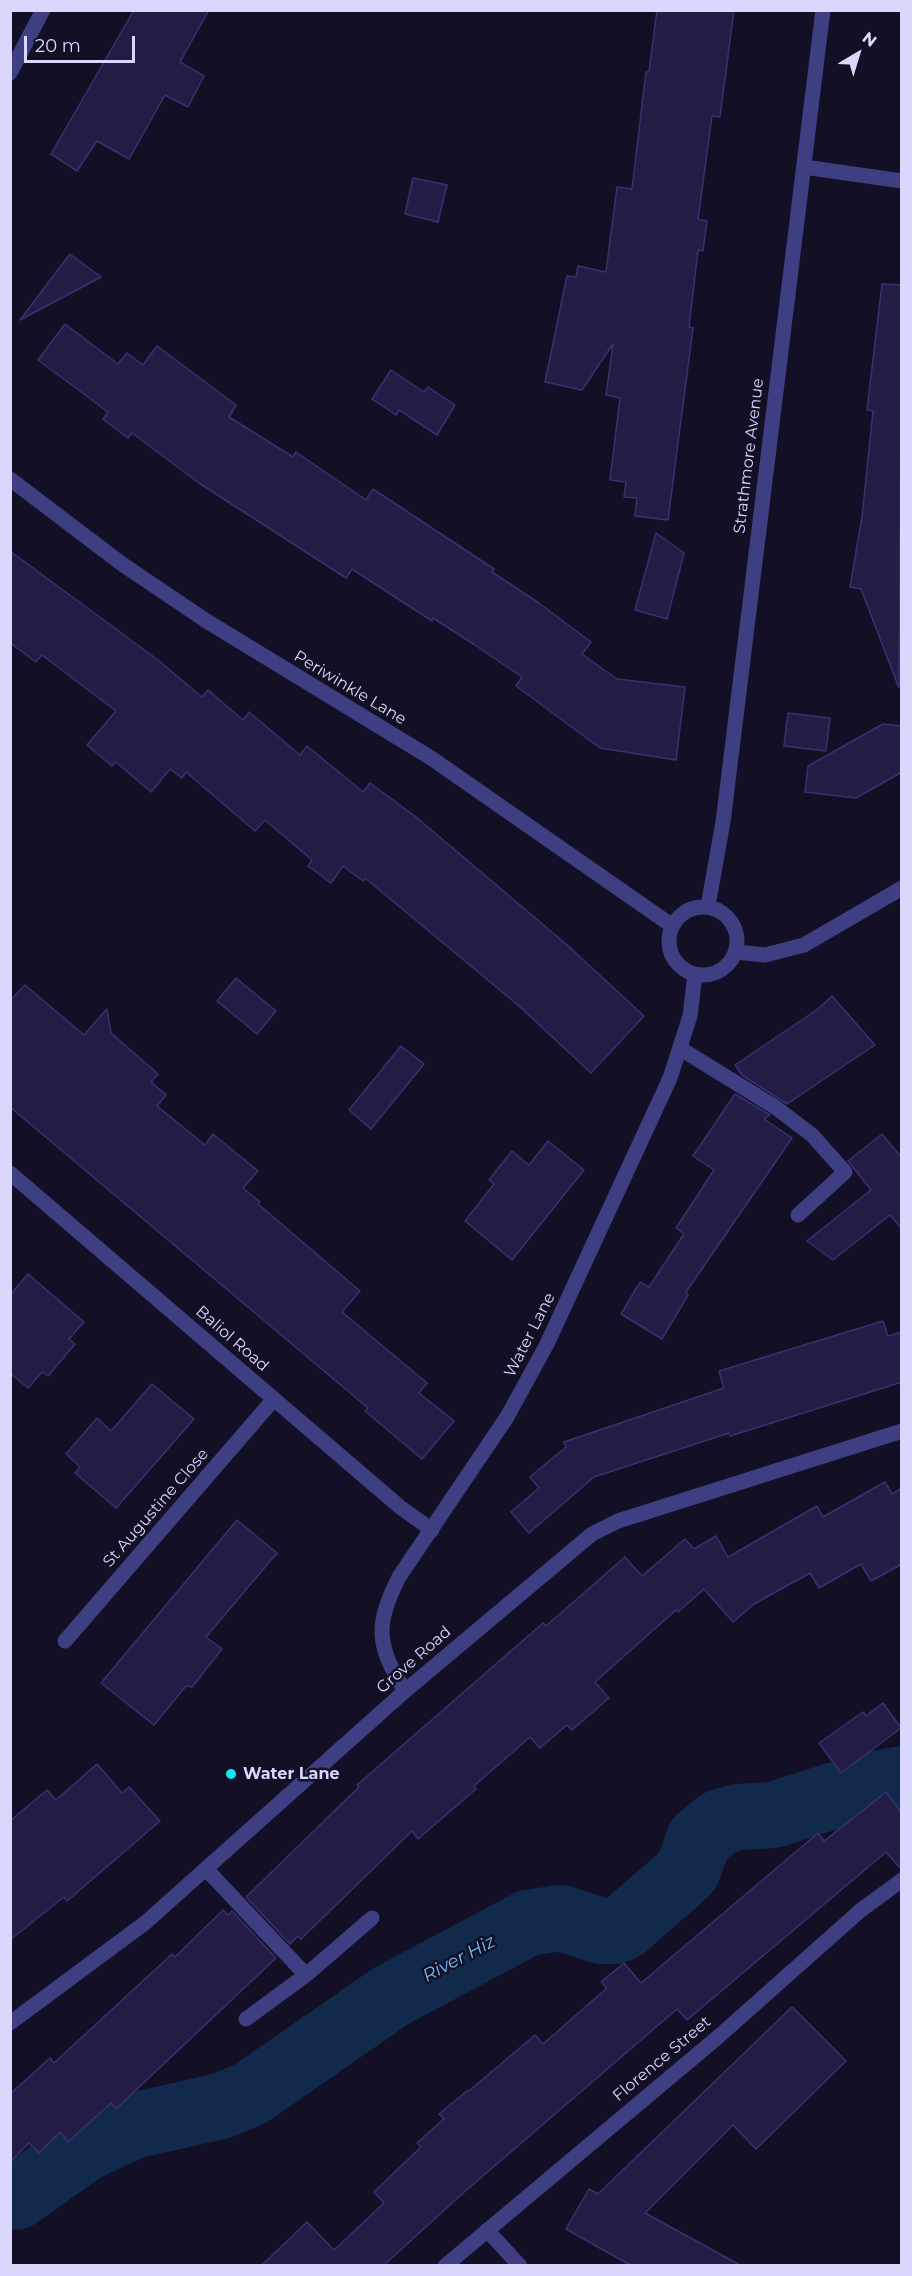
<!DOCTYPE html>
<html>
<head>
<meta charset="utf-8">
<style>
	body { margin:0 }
	#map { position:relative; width:912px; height:2276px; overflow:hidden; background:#131026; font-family:Montserrat,sans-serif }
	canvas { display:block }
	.frame { position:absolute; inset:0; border:12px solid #dad7fd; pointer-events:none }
	.north { position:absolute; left:828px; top:24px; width:60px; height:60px; -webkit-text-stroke:4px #131026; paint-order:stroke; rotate:38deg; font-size:16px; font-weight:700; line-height:24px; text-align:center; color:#dad7fd }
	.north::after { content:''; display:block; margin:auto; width:21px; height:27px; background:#dad7fd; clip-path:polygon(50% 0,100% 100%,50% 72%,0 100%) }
	.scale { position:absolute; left:24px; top:36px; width:111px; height:27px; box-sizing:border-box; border:3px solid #dad7fd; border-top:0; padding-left:8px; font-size:18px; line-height:21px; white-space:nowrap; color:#dad7fd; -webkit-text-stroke:4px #131026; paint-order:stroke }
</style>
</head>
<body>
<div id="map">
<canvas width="912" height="2276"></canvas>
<div class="frame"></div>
<div class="north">N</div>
<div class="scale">20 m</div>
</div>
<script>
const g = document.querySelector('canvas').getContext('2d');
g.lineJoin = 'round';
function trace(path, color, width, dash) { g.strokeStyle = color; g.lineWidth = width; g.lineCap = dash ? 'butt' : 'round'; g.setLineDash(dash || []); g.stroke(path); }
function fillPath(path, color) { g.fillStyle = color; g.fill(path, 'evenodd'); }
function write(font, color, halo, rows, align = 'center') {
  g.font = font + ' Montserrat,sans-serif'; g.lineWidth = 5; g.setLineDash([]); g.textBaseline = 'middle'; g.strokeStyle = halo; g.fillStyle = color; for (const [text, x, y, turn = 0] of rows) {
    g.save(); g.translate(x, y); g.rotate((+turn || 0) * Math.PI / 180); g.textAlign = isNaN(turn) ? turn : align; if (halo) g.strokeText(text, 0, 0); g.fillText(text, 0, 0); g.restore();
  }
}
trace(new Path2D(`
	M16,2197L84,2149L132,2126L221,2106L250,2094L391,1996L528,1923L561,1918L601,1931H614L624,1927L680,1878L688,1870L699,1839L720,1822L739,1817L773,1815L864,1786L902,1779`), '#11294a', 66);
const building = new Path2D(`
	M134,10H209L180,62L204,76L188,107L165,95L129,159L97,141L77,171L51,154Z
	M657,10H734L720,117L712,116L698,219L707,221L703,251L698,250L689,327L693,328L668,520L635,516L637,498L624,497L626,482L610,480L620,398L606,395L613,344L582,390L545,382L567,276L576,277L578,266L606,272L617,187L632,189L646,72H649Z
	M413,178L447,185L438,222L405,214Z
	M70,254L101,277L20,320Z
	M882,284L902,285L899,688L861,589L850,587L862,517L873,411L867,410Z
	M65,324L118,364L127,353L143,365L157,346L236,405L229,417L293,457L296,452L366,500L373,489L494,569L492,572L539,603L591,642L582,654L617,679L685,687L676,760L600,748L516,686L522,677L475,645L433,618L432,621L352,569L346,578L199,483L132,433L128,438L103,419L108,412L38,360Z
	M391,370L424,392L428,387L455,405L437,435L399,410L396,415L372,399Z
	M656,533L684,553L667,619L635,610Z
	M10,551L158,660L202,697L208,690L243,720L249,712L300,755L307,746L363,792L370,783L416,817L566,944L644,1016L591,1073L519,1006L365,878L363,881L343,866L331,883L308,866L312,860L265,820L255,831L186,772L182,778L170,769L151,792L116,762L112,766L87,745L116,711L42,655L36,662L10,643Z
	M788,713L830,718L826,751L784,746Z
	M883,724L902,726V772L856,798L805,792L808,766Z
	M236,978L276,1011L257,1034L217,1001Z
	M25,985L84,1035L107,1009L111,1033L158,1074L151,1082L166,1095L157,1106L205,1145L213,1134L258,1171L243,1188L260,1202L258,1204L360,1291L342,1312L427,1383L419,1393L454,1421L422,1459L365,1411L368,1408L10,1107V1001Z
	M832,996L875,1045L787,1104L742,1075L735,1065L818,1009Z
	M401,1046L424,1064L371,1129L349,1110Z
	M735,1094L770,1115L764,1119L792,1138L686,1292L688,1295L662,1339L621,1314L640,1282L649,1287L684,1234L676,1228L714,1170L693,1156Z
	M882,1134L902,1158V1229L890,1215L833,1260L807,1241L871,1190L848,1161Z
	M548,1141L584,1170L512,1260L465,1221L494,1184L489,1180L512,1151L529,1165Z
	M28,1274L84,1322L69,1339L75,1344L48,1376L42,1372L28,1388L10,1373V1295Z
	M883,1321L888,1336L902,1332V1382L730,1436L729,1433L594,1477L529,1533L511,1512L539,1488L530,1477L566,1447L564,1442L724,1388L719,1371Z
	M152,1384L194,1419L116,1508L75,1473L80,1467L66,1454L97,1418L111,1431Z
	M885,1482L892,1494L902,1488V1564L871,1581L861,1564L819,1588L810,1573L754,1604L733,1622L704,1589L678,1612L676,1610L595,1682L609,1698L572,1730L567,1725L540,1748L530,1737L474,1786L476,1789L418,1839L412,1831L301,1939L298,1936L290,1944L246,1897L359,1787L357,1785L543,1623L546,1626L625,1557L642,1576L685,1539L694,1549L716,1536L728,1557L817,1506L823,1517Z
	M237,1520L277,1553L206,1637L222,1649L192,1687L186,1686L154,1725L101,1683Z
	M883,1703L901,1728L841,1773L819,1743L863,1712L866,1716Z
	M97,1764L122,1793L129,1787L160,1821L67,1901L64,1897L10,1940V1821L47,1790L56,1800Z
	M886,1792L902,1813V1870L886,1852L687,2020L677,2009L462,2194L384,2265H262L307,2222L334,2250L384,2203L374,2192L421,2147L417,2143L444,2119L439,2114L468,2090L469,2091L535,2035L543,2044L607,1988L601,1982L624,1963L641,1983L818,1833L824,1841Z
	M223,1910L228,1915L232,1911L276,1958L116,2109L111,2103L68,2142L60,2132L39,2153L29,2143L10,2162V2094L50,2058L54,2063L172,1954L175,1957Z
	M792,2007L846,2061L756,2149L733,2125L645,2213L740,2265H630L566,2229L589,2189L598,2194Z`);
fillPath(building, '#231d46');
trace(building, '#3a3071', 1.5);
trace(new Path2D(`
	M681,1049L775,1107L812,1135L845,1172L798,1215
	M65,1641L274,1399
	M206,1869L306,1975L372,1918
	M246,2019L306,1975
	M487,2230L520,2266`), '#3e3f83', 15);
trace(new Path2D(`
	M10,73L43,10
	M804,167L902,181
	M736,952L765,955L804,945L902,888
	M10,1173L400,1507L432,1530
	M445,2266L718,2037L861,1910L902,1880`), '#3e3f83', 15);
trace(new Path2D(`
	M10,479L122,564L205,620L431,758L671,925
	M708,906L723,822L823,10
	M669 941a34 34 0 1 1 68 0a34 34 0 1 1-68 0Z
	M405,1691C376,1645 375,1625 399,1577L507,1417L547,1344L670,1078L690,1016L695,974
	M10,2023L145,1923L405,1691L592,1534L618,1521L902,1431`), '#3e3f83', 15);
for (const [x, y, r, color] of [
	[231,1774,6,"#0ceaf5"]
]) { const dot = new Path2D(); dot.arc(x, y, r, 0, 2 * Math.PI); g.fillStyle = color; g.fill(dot); trace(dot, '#131026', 2); }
write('16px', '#dad7fd', '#131026', [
	["Strathmore Avenue",749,456,-83],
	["Periwinkle Lane",350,688,31],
	["Water Lane",530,1335,-63],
	["Baliol Road",232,1339,41],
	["St Augustine Close",156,1508,-49],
	["Grove Road",414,1660,-41],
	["Florence Street",662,2059,-40]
]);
write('bold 16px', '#dad7fd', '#131026', [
	["Water Lane",243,1774]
], 'left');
write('italic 18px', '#6abef9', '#131026', [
	["River Hiz",459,1959,-28]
]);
</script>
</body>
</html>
